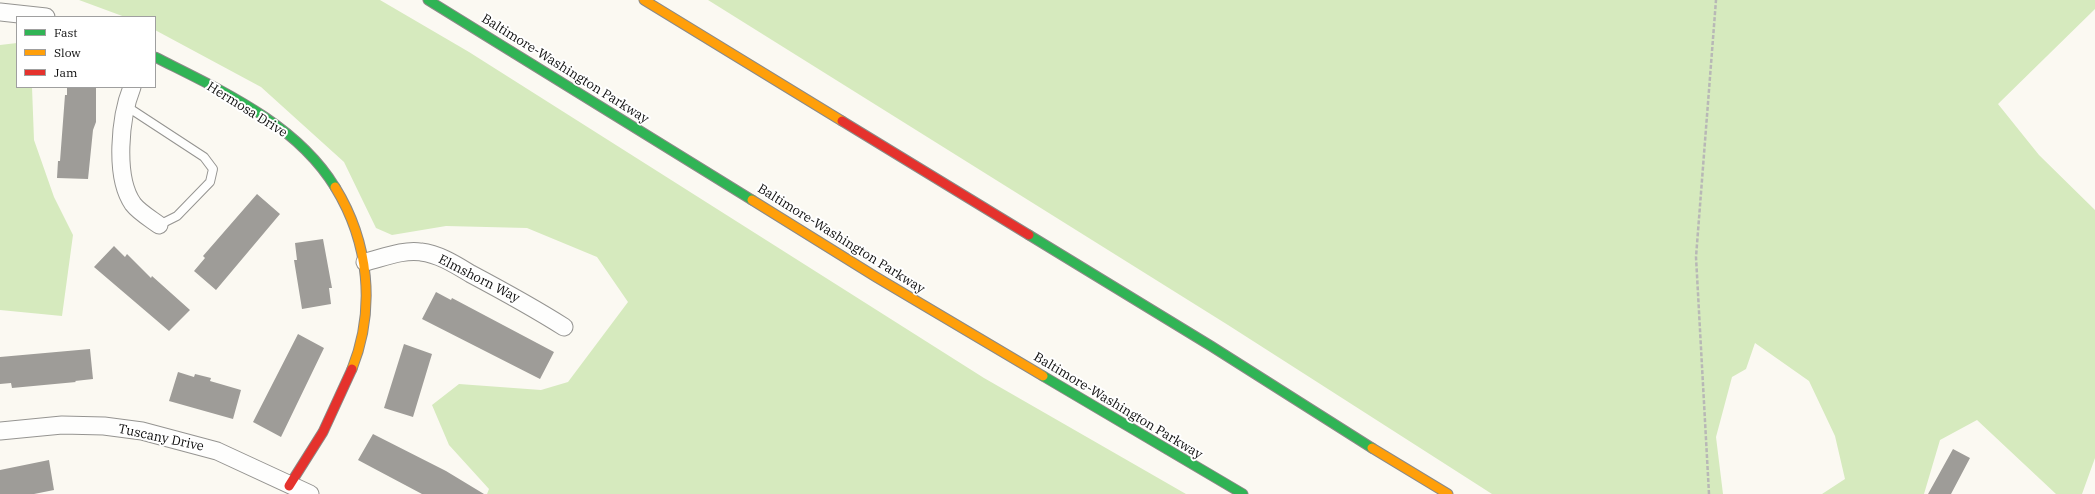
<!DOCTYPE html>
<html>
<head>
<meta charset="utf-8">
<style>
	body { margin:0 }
	#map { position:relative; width:2095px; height:494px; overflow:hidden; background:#fbf9f2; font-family:"IBM Plex Serif",serif }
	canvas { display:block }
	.legend { position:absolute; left:16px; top:16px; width:140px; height:72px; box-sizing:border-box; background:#fff; border:1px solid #9f9f9f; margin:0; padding:5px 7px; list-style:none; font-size:12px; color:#0e0e0e }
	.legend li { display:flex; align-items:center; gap:8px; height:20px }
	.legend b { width:20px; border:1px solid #9f9f9f }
</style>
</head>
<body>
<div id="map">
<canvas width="2095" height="494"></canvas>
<ul class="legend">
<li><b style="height:5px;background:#30b455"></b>Fast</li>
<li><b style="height:5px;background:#ff9f0a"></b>Slow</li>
<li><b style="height:5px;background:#e5322d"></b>Jam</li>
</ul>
</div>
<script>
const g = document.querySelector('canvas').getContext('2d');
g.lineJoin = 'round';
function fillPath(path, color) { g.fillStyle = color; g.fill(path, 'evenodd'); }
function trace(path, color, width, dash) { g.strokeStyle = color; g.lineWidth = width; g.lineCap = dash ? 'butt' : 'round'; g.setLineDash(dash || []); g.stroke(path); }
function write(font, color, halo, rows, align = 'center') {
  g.font = font + ' "IBM Plex Serif",serif'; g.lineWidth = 4; g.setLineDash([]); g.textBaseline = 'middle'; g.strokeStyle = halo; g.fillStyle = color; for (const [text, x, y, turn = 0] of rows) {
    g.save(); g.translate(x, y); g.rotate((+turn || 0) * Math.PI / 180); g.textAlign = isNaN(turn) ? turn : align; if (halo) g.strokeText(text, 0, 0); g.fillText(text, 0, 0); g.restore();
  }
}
fillPath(new Path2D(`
	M79,0H380L469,52L984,378L1186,494H487L489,489L449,445L432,405L459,384L541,390L568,382L628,302L597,257L527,228L446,226L392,235L376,228L344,162L261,87L155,30V17H125Z
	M708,0H2095V9L1998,104L2039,155L2095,210V458L2082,494H2056L1977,420L1940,440L1924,494H1822L1845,479L1835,436L1809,381L1755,343L1746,369L1732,377L1716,437L1723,494H1492L1228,325Z
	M17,43V87H32L34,140L54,197L73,235L62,316L0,310V45Z`), '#d6eabe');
fillPath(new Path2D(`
	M67,87H96V122L93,130L88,179L57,178L58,161H60L65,95H67Z
	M257,194L280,214L216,290L194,271L205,258L203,256Z
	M323,239L332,288H329L331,304L302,309L294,260H297L295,243Z
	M114,246L125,257L127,254L151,278L152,276L190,310L169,331L94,267Z
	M436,292L451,300L452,298L554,352L540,379L422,319Z
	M298,334L324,348L281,437L253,422Z
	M404,344L432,354L413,417L384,408Z
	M90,349L93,379L75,381L76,382L12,388L11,383L0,384V357Z
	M178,372L194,377L195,374L211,378L210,381L241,390L233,419L169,401Z
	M373,434L446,471L484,494H422L373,468L358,460Z
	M1953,449L1970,458L1951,494H1928Z
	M49,460L54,490L34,494H0V470Z`), '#9e9c98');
const lane = new Path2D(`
	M126,106L204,157L213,169L210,182L177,216L159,225`);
const street = new Path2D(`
	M0,12L46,17
	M132,87C120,117 114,177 133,204C139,212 151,219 159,225
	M365,262C382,258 404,249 421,252C439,254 456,265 471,274C503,291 534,308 564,327
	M0,431L62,425L104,426L142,431L217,451L310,494`);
const fast = new Path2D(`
	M428,0L752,200
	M155,57C220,90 296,123 335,187
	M1029,235L1211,346L1372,448
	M1043,376L1243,494`);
const slow = new Path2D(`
	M644,0L842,121
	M335,187C369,242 376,309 352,369
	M752,200L876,277L1043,376
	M1372,448L1448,494`);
const jam = new Path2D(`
	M842,121L1029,235
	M289,486L323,432L352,369`);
trace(lane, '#959491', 10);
trace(street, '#959491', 19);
trace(fast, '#8b8a87', 11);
trace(slow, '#8b8a87', 11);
trace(jam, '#8b8a87', 11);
trace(new Path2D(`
	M1709,494L1696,257L1716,0`), '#b8b8b6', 2.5, [4, 2]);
trace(lane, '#fefefd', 8);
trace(street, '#fefefd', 17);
trace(fast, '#30b455', 9);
trace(slow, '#ff9f0a', 9);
trace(jam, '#e5322d', 9);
write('13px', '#0e0e0e', '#fff', [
	["Baltimore-Washington Parkway",565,69,32],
	["Hermosa Drive",247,110,32],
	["Baltimore-Washington Parkway",841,239,32],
	["Elmshorn Way",479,279,27],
	["Baltimore-Washington Parkway",1118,406,31],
	["Tuscany Drive",161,438,12]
]);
</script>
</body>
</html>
